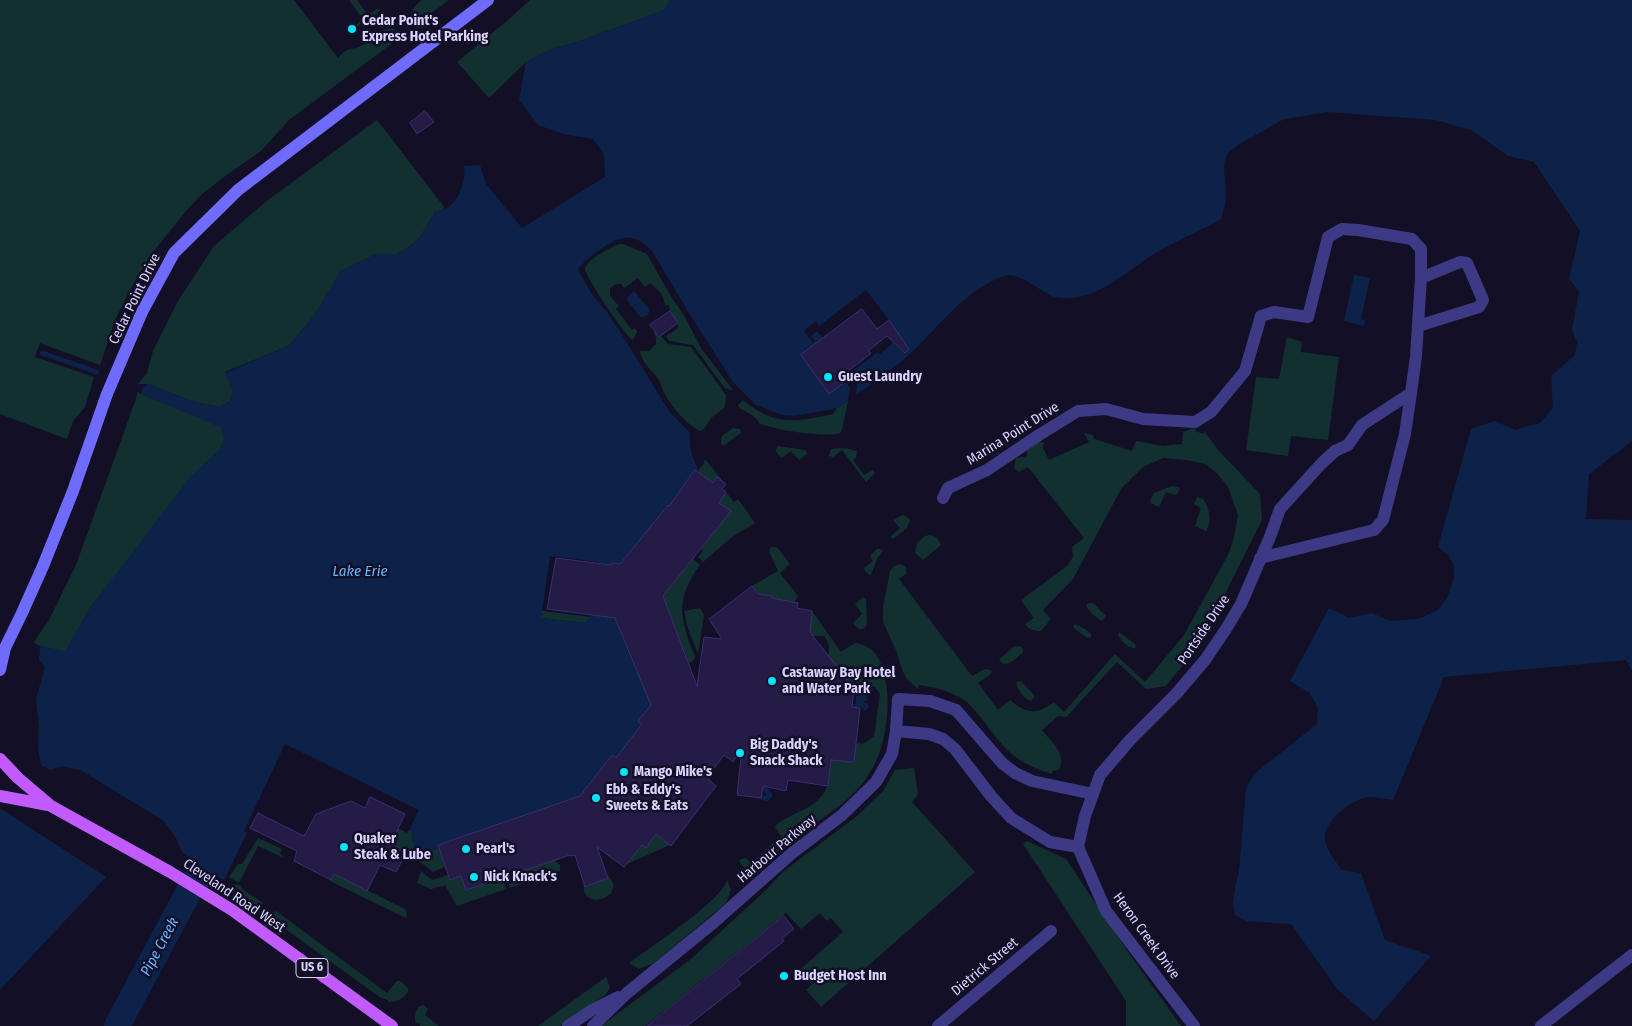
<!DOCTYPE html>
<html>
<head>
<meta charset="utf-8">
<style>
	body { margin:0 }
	canvas { display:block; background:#130f26 }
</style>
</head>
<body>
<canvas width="1632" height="1026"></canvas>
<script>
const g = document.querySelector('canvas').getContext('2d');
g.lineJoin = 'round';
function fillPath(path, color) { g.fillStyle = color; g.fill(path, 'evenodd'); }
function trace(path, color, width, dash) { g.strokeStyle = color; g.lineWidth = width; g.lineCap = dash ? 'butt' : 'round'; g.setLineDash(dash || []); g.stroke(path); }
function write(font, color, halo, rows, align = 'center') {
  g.font = font + ' "Fira Sans Condensed",sans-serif'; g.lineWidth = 5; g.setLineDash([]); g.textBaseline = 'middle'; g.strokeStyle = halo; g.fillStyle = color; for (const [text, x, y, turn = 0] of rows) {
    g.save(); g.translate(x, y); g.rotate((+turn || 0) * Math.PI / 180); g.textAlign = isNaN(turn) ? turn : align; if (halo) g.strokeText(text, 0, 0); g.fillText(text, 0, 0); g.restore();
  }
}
fillPath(new Path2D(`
	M0,0H294L338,58C341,55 344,51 347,50C351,48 355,49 359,47C373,41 387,16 402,36L289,120L261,151L228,174L202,194L186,211L150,256L131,288L115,320L100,365L40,343L35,357L94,377L85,407L73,421L67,439L0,414Z
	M349,0H357L368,15L378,8L380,11L355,28V26L363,19Z
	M422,0H449L414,26C406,15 413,7 422,0Z
	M530,0H670L665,10L574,43L551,49L526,62L489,98L457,62L508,20Z
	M377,120L445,208L440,211L435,212L420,237L410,246L397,254H377L341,271L314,316L288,346L225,372L233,390L230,401L220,407L195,402L148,384H138L147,373L153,351L178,301L214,246L268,200Z
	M619,244H623L647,254L670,295L685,317L701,348L733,390L727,389L724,387L693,345L669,341L666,336L678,328V323L670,311L669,305H665C663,294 659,290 650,283L645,287L638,278L624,288L621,284C616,284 613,285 610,289V296L619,306L616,309L632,330L635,328L637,332L633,340C626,337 583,274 585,268C587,260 611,247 619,244Z
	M656,332L659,337L661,336L668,344L691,347L726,395L725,407L711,418L704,429L700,431C686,424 671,406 663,391C661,387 661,383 659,380C651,369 642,364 640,351H649L656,344V338L654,333Z
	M1287,337L1302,342L1301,352L1339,357L1328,440L1291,436L1288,456L1246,450L1256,377L1279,379Z
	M137,392L221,427L224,439L221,448L92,605L65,652L40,646L34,642L49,620L76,565L136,399Z
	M743,400C776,427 795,422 833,414L837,408L848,401L842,430L840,433C830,437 788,432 775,428C770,427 765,425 760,424C756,416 747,412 739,408L738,405Z
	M733,428L740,429L741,433L723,446L721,443L722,436Z
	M1194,428L1196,431L1203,434L1205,432L1219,451L1260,494L1262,520L1200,644L1196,642L1194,646L1196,649L1166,686L1146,689L1117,662L1066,717L1058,716L1042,730C1052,743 1067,754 1059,770L1053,771L1051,774C1038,769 1024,764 1013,755C996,741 985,720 970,705C958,693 935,687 919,685L918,689L907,679L903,672L896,650L883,622V607L890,571C894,565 899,562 906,567V574L899,579L972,676C979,673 984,666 992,671L991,674L978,683L998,710L1010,700C1026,714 1037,715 1054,702L1064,712L1115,654L1145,682L1184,635L1229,553L1234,537L1238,515L1228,487L1217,473L1205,464L1186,460L1163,458L1143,467L1121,489L1073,579L1043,610L1051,619L1041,631C1034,631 1029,630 1025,624L1034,618L1021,600L1067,566L1073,557L1072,547L1084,538L1028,467L1019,472L1014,468L1016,458L1025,457L1027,455V451L1034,443L1042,442L1045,444L1042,446L1049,460L1089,442L1084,433L1093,435L1094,439L1132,451L1136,441L1163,446L1182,444L1183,432Z
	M777,446L805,450L808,453L799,460L791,451L782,458L776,452Z
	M845,448L857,451L856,457L853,460L864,475L872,470L875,473L866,482L842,450L833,457L829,456L831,449Z
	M705,459L721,479L717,478L713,483L697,471L703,465Z
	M1172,486L1180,488L1178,493L1175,495L1166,492L1159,507L1151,503L1150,500L1154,493Z
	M726,492L734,502L738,499L755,523L732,537L703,562L698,557L703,551L701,549L730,511L719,503Z
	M1197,497L1203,499C1210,509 1212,521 1206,531L1195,526L1201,508L1194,504Z
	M903,515L906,516L910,520L907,528L893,539L891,538V536L900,528L893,520Z
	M930,535L936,537L941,545L923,560L915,553L917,543L925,536Z
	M771,547H777L790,564L780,573L798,596L794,602L772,598V596L758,594L752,586L778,571L769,551Z
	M877,549H881L883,551L877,559L871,575L868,574L865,571L864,568L873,561L870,556Z
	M693,559L700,565C689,579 679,601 683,619C685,631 690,645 695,656L693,661L689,663L663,596Z
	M863,597L866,600L867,624L865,628L860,630L853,623L862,614L855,604Z
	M1089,603H1093L1106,616L1105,618L1102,621C1096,617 1089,612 1086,605Z
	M700,608L704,615L698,654L688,629L684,611Z
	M542,611L591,617L585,623L541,618Z
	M812,611L841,652L848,647L856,643C876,647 881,660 885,678C889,697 888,713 885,731C882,747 877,763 867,777C853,799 828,814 807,829C791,841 775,854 760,867L750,870L745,869L739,861L741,859L746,858L751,863L781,836L775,827L777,824C793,812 819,808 827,787C830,779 830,768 831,760L856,743L863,744L874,736L880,694L874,686C868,691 860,688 853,693L828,656C831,649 828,641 824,636H813L810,632Z
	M1075,624L1085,629L1091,634V637L1087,638L1075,629L1073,626Z
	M1119,632L1136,645L1135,648C1128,648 1121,641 1118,635Z
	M1017,646L1022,647L1023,652C1017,657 1012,664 1004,664L999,660L1013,647Z
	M1021,681L1035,696L1031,701C1024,699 1017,689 1016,682Z
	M914,768L918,794L912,802L975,872L821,1007L806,990L816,980L811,975L803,982L795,974L843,932L831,918L827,921L820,913L801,929L786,913L645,1026H601L691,959L765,891L784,871L857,816L883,791L895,770Z
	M398,828L407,833L409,830L413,832L412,838L420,856L439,848L445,867L433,872L409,853L391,844Z
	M656,834L670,845L627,864L642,845L646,848Z
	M258,838L282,849L280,854L283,856L282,857L258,846L239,883L229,877L238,864H242Z
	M1027,841L1066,859L1128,952L1181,1026H1126V1001L1023,844Z
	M554,860L560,865V871L510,888L506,876Z
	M421,871L432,880L448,875L450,880L461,876L466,890L502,877L506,889L457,906L445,885L431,889L417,883Z
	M334,874L405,909L407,914L406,918L330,881Z
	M607,875C631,896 579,914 584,883L586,887L608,878Z
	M727,880L731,890L726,903L654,963L639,969L629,963C648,949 723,900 727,880Z
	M233,884L241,885L242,889L263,903L261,906H253L235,894V891L231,886Z
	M276,911L387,993L397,981H400L408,988V992C403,999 396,1002 388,1002V1000L381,998L277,923L276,920H273V913Z
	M606,977L610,988L605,995L560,1026H538Z
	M424,1005L428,1009L425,1015L439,1026H420L419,1023L416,1024C414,1017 415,1011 420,1006Z`), '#12302f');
fillPath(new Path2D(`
	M670,0H1632V441L1589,474L1586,519L1632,520V671L1626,660L1444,677L1393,800C1385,799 1376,797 1369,797C1352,799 1327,818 1325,836C1324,847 1336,862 1342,870L1361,873L1385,940L1431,956L1374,1021L1338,990L1291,924L1247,921L1235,915L1233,902L1235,888L1239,870L1246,789L1254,774L1317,724L1318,708L1310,693L1290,681L1329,608L1349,618L1372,613L1390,621L1418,619L1438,610L1447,598L1454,578V566L1448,555L1438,547L1471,429L1495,421L1515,430L1540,423L1553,408L1551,376L1575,355L1577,342L1572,330L1579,291L1569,279L1580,231L1534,162L1508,156L1471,130L1436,120L1328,112L1284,119L1236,146L1227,154L1224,164L1226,200L1221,219C1200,231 1177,240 1157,252C1132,267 1101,297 1071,298C1066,298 1060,298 1055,297C1043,294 1020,271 1004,276C965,290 940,325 911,353C892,370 869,385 848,401L837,408L832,409L795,416L782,415L756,405L733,382L689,313L652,251C632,230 619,236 598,251C590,257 583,262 578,270L593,296L607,312L624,338L669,411L690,433C689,447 692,459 699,470H695L669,506L667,505L620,564L612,563L611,565L599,564V562L550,556L541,618L585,623L592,615L607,617L614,616L651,705L638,721L642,724L616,758L611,755L580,796L438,845L439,848L420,857C415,848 411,842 413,832L409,830L419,810L285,744L244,831L247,833L224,880L202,867L182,852L176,838L164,821L82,771L62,766L50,770L41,765L38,749L39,726L36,699L45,667L39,660L40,646L65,651L92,605L191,476L221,448L224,438L221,427L149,398L141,394L142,389L148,384L195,402L220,407L230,401L233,390L225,373L288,346L314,316L341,271L377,254H397L410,246L420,237L436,211C456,212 467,182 464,166L480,165L486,184L522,228L605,177L604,154L593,139L563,134L538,125L519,100L526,62L551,49L574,43L664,10Z
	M1354,275L1370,278L1361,319L1365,320L1364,326L1344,321Z
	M634,291L649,309C650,315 646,316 641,318L627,300V298Z
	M864,694L867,696L868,699L863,703H867L869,707L868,709L865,711L861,707H855L853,705L856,703V696Z
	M0,808L106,877L0,990Z`), '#0c2248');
fillPath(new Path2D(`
	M866,290L889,320L877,329L861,309L823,338L817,331L811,336L815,341L813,343L804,331L816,321L819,326Z
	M887,336L894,342L880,354L878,352L854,370L852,378L857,383L856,395L848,401L850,388L839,371H849L871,354L868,351Z`), '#130f26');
trace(new Path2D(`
	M42,353L97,372
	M761,797L767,799L770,795L763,786`), '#0c2248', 4.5);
trace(new Path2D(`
	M117,1026L202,867`), '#0c2248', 26);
const building = new Path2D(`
	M425,111L434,122L417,134L410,123Z
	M862,309L877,329L889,320L909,349L905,353L887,336L868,351L871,353L842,376L846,381L829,394L801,355Z
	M670,311L678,323L659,337L650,325Z
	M695,470L713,483L717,477L726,484L722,489L726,492L719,503L731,511L663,596L697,686L704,637L722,639L709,619L752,586L758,594L772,596V598L798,603L797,608L812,611L810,632L854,689L852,707L860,708L854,762L831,760L828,786L788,780L786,791L763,786L761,798L737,795L742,748L733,762L724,755L707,778L716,786L671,846L656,834L646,848L642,845L624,867L597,847L608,878L585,887L575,855L570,856V855L466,890L461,876L450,880L438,845L580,796L612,755L616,758L642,724L638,721L651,705L615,618L547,609L556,558L611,565L612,563L620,564L668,505L669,506Z
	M370,797L405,814L391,844L407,851L396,872L380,865L367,891L334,874L331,880L294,861L297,851L250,828L258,813L304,836L316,814L351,801L365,808Z
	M784,916L794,929L782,938L784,941L737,979L741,984L687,1026H647Z`);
fillPath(building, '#241b47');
trace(building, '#3b2d73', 1);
trace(new Path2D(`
	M1418,326L1479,307L1483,300L1467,263L1460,262L1421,278
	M943,498L948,488L987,470L1039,435L1078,411L1106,409L1143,419L1195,422L1211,412L1245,371L1261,316L1274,312L1308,317L1328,237L1342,229L1358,230L1412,239L1421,249V278L1416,356L1411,393L1362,425L1348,445L1335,451L1321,464L1280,509L1270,537L1241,604L1226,629L1205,660L1176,694L1130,740L1100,775L1085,816L1078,847
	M1260,558L1374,530L1383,520L1405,434L1411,393
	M896,731L929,734L943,739L955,749L991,796L1011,818L1050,842L1078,847
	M1078,847L1106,911L1194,1026
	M568,1026L592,1010L618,997
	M593,1026L627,993L713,923L791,854L842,815L876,782L892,754L896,731L898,699L930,701L956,710L1002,763L1015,773L1032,781L1093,794
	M938,1026L1051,931
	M1541,1026L1632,955`), '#3d3a85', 12);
trace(new Path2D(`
	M0,654L5,648L22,613L43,566L73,491L107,394L142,312L174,253L238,190L488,0
	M0,670L5,648`), '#6f6bff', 12);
trace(new Path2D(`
	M0,759L18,778L51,806L170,872L232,910L392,1026
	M0,796L48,805`), '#c25bff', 12);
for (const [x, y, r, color] of [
	[352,29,5,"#00e5ff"],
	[828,377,5,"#00e5ff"],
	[772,681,5,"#00e5ff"],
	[740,753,5,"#00e5ff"],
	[624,772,5,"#00e5ff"],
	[596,798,5,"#00e5ff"],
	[344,847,5,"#00e5ff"],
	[466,849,5,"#00e5ff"],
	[474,877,5,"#00e5ff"],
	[784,976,5,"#00e5ff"]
]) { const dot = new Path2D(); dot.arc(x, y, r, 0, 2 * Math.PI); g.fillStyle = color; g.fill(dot); trace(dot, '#130f26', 2); }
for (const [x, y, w] of [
	[312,968,32]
]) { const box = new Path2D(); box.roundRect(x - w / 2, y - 9.5, w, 19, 4); g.fillStyle = '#130f26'; g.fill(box); trace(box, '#d9d4ff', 1); }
write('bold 12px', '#d9d4ff', null, [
	["US 6",312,968]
]);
write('bold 14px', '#d9d4ff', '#130f26', [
	["Cedar Point's",362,21],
	["Express Hotel Parking",362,37],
	["Guest Laundry",838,377],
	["Castaway Bay Hotel",782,673],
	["and Water Park",782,689],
	["Big Daddy's",750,745],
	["Snack Shack",750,761],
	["Mango Mike's",634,772],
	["Ebb & Eddy's",606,790],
	["Sweets & Eats",606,806],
	["Quaker",354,839],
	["Steak & Lube",354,855],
	["Pearl's",476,849],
	["Nick Knack's",484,877],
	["Budget Host Inn",794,976]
], 'left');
write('14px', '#d9d4ff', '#130f26', [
	["Cedar Point Drive",135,299,-64],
	["Marina Point Drive",1013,434,-32],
	["Portside Drive",1204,630,-56],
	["Harbour Parkway",777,849,-40],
	["Cleveland Road West",234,896,34],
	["Heron Creek Drive",1146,936,54],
	["Dietrick Street",985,967,-40]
]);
write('italic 15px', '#62b6ff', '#130f26', [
	["Lake Erie",360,572],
	["Pipe Creek",160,947,-62]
]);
</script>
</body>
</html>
